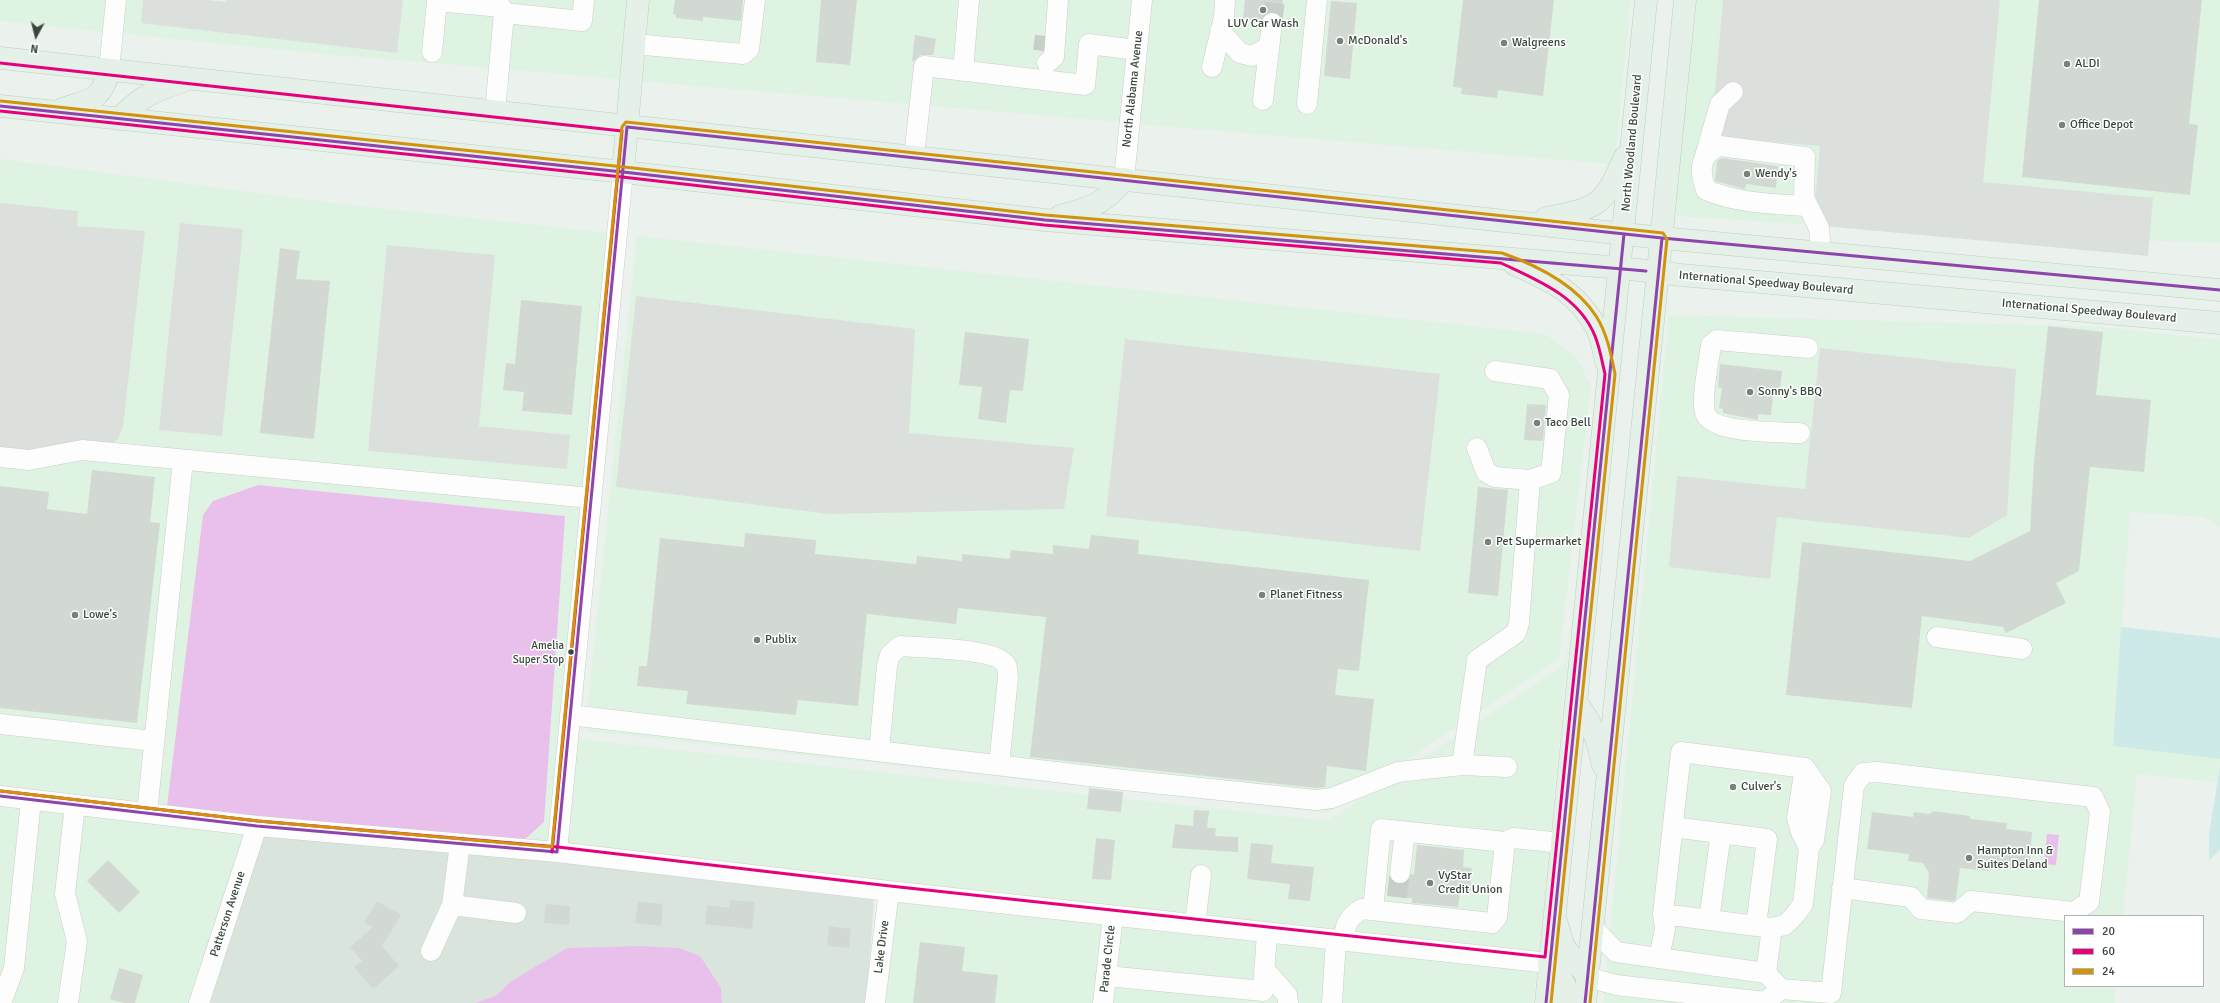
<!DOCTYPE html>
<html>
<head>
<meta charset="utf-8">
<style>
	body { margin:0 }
	#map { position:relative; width:2220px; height:1003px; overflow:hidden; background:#ebf1ec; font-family:Signika,sans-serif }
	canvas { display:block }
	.legend { position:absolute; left:2064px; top:915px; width:140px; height:72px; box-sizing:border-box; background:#fff; border:1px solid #afb5b0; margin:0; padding:5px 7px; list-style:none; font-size:12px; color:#38473a }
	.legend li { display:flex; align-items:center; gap:8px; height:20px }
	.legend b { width:20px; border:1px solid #afb5b0 }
	.north { position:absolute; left:16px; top:16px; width:40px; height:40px; -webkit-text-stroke:3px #fff; paint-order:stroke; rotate:187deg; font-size:11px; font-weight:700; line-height:16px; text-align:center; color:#38473a }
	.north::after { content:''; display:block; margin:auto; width:14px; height:18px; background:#38473a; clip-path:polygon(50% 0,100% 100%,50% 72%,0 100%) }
</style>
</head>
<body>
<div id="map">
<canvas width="2220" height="1003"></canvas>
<ul class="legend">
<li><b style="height:5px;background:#8e44ad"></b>20</li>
<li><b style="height:5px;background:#e5007d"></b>60</li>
<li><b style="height:5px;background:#d1930c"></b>24</li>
</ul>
<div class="north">N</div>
</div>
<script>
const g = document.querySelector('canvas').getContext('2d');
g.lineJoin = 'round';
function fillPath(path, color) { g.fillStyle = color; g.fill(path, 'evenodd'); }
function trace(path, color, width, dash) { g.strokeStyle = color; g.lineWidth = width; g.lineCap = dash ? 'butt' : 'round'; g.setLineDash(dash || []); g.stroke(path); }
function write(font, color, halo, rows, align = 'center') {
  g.font = font + ' Signika,sans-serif'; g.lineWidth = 3; g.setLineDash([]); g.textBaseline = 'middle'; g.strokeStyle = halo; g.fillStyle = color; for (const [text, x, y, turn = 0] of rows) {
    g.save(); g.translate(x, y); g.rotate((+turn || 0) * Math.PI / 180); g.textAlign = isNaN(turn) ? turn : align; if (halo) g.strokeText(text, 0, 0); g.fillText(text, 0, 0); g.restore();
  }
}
fillPath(new Path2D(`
	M262,836L556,862L874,900L866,1003H722L721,988L510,982L497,995L475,1003H208Z`), '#d9e5dc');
fillPath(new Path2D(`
	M0,0H629L622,79L314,53L0,21Z
	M646,0H1133L1121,122L639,81Z
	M1150,0H1631L1615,157L1612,164L1138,124Z
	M1697,0H2220V243L1944,233L1676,216L1678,170Z
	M0,159L333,203L608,233L549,842L524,840L565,516L258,485L203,515L167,806L0,786Z
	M637,236L1545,334L1576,356L1591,386L1559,659L1327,813L585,731Z
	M1669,315L2100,327L2220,340V527L2203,517L2130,512L2113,746L2220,759L2217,782L2137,774L2123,916H2065V986H2116L2114,1003H1603Z
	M1572,610L1539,953L890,882L567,844L577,733L579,738L584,740L1328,821L1562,666L1566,660Z
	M0,806L245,834L190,1003H0Z
	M896,902L1103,925L1096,993L1093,994L1095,1003H884Z
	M1120,927L1537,972L1533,1003H1114L1113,998Z`), '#dff3e2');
fillPath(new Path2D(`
	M2121,627L2220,638V759L2113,746Z
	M2220,766V850L2209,860V834Z`), '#cdeae8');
fillPath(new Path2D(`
	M143,0H207L225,2L226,0H403L397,53L141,23Z
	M1723,0H2000L1983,182L2153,198L2148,256L1813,225L1820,146L1711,136Z
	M0,203L78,211L77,226L145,231L123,427L118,439L105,447L33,451L0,447Z
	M180,223L243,229L222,436L159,430Z
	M387,245L495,255L479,426L570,435L567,469L368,451Z
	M636,296L915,329L909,433L1074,448L1064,509L829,514L616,487Z
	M1125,339L1440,374L1420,551L1106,516Z
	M1820,348L2016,369L2007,515L1969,538L1777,517L1770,579L1669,567L1677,476L1805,489Z`), '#dbe0dc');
fillPath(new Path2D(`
	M258,485L565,516L544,822L524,840L285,819L167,806L203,515L213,501Z
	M2047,834L2059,835L2056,865L2044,864Z
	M641,946L679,948L700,956L721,988L722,1003H475L497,995L510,982L567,948Z`), '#e9bfec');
fillPath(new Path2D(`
	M675,0H743L741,21L703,17V21L676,18V15L673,14Z
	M821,0H857L850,65L816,62Z
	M1245,0H1283L1281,17L1273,12L1263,16L1261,21L1243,19Z
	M1463,0H1554L1543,96L1498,90L1497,98L1461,94L1462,88L1453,87Z
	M2039,0H2202L2189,124L2198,125L2190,195L2022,177Z
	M1331,1L1357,3L1350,79L1324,76Z
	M915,35L936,39L933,55H920L914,61H912Z
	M1722,158L1778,166L1776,188L1746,184L1745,189L1715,181L1717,161Z
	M280,248L300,251L296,279L330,281L314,439L260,433Z
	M521,300L582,306L572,415L522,411L524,392L503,390L506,363L515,364Z
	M2048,326L2103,332L2096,395L2151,400L2144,472L2090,467L2079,571L2056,583L2066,603L2006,633L2003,627L1922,616L1912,708L1786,695L1802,542L1970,561L2030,531L2034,461Z
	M965,332L1029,339L1023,391L1010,390L1006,423L978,419L982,387L959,385Z
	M1720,364L1782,371L1779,397L1773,396L1771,415L1758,414V420L1723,413V409L1719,408L1722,388L1718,387Z
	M1527,404L1546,405L1543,441L1524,440Z
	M92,470L155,477L150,522L160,523L137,723L0,708V486L49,492L47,509L87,514Z
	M1478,487L1508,490L1498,596L1468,593Z
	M745,533L816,540L815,554L916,564L917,556L962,561V554L1010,559L1011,550L1053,554V545L1089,549L1091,535L1139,540L1138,554L1369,580L1359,671L1338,669L1335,695L1374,699L1366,771L1327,766L1325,787L1316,788L1030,757L1046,617L958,608L956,624L867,614L858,706L798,700L796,715L686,704L688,691L637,686L639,666H647L660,538L744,547Z
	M1089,788L1123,792L1121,812L1087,809Z
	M1194,810L1209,811L1207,828H1216L1215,836L1238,837V852L1172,848L1175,824L1193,826Z
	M1933,811L1969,816L1971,819L2007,823L2006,829L2032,832L2029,870L2002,868L2001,870L1991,869L1990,871L1960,868L1956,899L1953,901L1927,898L1929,873L1923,863L1908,861L1909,854L1867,849L1872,812L1913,817L1914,812L1930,814Z
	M1096,838L1115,840L1111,880L1092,879Z
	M1251,843L1273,845L1271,863L1314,867L1310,901L1288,899L1290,884L1247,879Z
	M1417,845L1464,850L1463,867L1472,868L1470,892L1460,891L1458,907L1412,903V898L1387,896L1389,876L1393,882L1399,884L1405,883L1411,874L1414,875Z
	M108,860L140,892L119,913L87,881Z
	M730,900L755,902L752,929L705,924L707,905L729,908Z
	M377,901L401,915L382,946L399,966L373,989L354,967L362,961L350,947L373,927L364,922Z
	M638,901L663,904L661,926L635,923Z
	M546,904L570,906L569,925L544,923Z
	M829,926L851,929L849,948L827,946Z
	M920,942L965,947L962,971L998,975L995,1003H913Z
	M119,968L143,975L135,1003H124L110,999Z`), '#d2d9d3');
trace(new Path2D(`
	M1272,23L1275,0
	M1043,51L1045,36
	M1397,897L1400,873`), '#c7cfc8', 20, [20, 10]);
const minor = new Path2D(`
	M1220,31L1240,53L1252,56L1269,47
	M634,44L743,54L749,49L755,0
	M432,52L437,1L501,7
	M1047,63L1054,57L1058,0
	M1212,67L1224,17L1225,0
	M109,70L116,0
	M963,71L969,0
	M1263,100L1272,23
	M1307,104L1317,0
	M495,112L504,13L582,21L584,0
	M914,156L924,66L1085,85L1089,44L1137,50
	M1705,156L1720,104L1733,92
	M1124,179L1142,0
	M1806,206C1773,204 1737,203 1706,190C1699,171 1699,154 1720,146L1805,157L1804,198L1819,228L1820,240
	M1800,433C1780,432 1710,434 1705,412C1701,398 1709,361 1711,345L1717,340L1808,348
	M1477,448L1486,472L1495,477L1530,480L1551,473L1559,395L1550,379L1495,371
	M0,457L29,460L82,450L591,498
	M1937,637L2022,649
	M570,715L1124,780L1316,800L1332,798L1398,772L1462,765L1477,660L1516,633L1519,623L1530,480
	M0,724L153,741
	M879,751L887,666L890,655L900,646C920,648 997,648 1006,665C1008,668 1007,674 1008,678L999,765
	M1462,765L1507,767
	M1805,768L1821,791L1814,840L1809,848
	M0,796L257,826L557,852L889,891L1549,963
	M147,813L183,460
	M1673,827L1767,839L1756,926
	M557,852L623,172
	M1400,873L1405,832
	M452,905L516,913
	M1373,910L1381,829L1505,842
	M1709,920L1721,833
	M1195,925L1201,875
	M1343,941C1345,925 1348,917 1362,909L1492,923L1497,917L1505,842L1514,838L1562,843
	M431,951L452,905L460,844
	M1659,958L1665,929L1663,914L1681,752L1805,768L1797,818L1801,832L1809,848L1803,904L1795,915L1785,925L1772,928L1663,914
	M1264,969L1287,995L1288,1003
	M1766,973L1772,928
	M1106,976L1263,991L1267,933
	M1588,977L1616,985L1765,1002L1781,989L1766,973L1616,952L1593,928
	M1781,989L1831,993L1854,786L1863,773L1877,772L2093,797L2100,812L2089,902L2074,912L1971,901L1957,913L1921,909L1911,897L1842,888
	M1,1003L14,968L31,800
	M68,1003L77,941L65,894L75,805
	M199,1003L257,826
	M875,1003L889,891
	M1103,1003L1113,916
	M1332,1003L1336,940`);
const major = new Path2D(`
	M0,58L1662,238L2220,290
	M0,106L623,172L1045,220L1621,268L1681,275L2220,323
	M60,110C88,100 102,102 109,70
	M119,119C141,96 154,91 183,81
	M623,172L638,0
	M1060,216C1091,207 1104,205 1124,179
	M1546,218C1598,208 1603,207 1625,157
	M1514,264C1551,281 1579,292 1598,331C1602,340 1604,352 1606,361
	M1576,702C1593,724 1597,738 1603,765
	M1556,921L1564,947L1588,977
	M1549,963C1560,976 1569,986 1567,1003
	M1546,1003L1646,0
	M1585,1003L1685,0`);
trace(minor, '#c9cfca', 21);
trace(major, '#bad2bf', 23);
trace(minor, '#fcfdfc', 20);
trace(major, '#e5f0e8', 22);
trace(new Path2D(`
	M0,106L623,172L1045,220L1646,271
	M0,796L257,826L557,852L627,127L1662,238L2220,290
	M1546,1003L1624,234
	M1585,1003L1662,238`), '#8e44ad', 3);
trace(new Path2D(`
	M0,63L622,131L552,852
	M0,111L622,177L1044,225L1501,263C1537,280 1579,296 1595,336C1600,348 1602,362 1605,374L1545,957L890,886L558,847L258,821L1,791`), '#e5007d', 3);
trace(new Path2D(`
	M1,101L624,167L1045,215L1502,253C1536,265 1576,285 1596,316C1607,333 1611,354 1615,374L1551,1003
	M1,791L258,821L552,847L622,127L626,122L1663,233L1667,239L1590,1003`), '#d1930c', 3);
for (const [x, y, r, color] of [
	[1263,10,4,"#778278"],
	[1340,41,4,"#778278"],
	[1504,43,4,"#778278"],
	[2067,64,4,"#778278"],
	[2062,125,4,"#778278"],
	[1747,174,4,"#778278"],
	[1750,392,4,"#778278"],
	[1537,423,4,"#778278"],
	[1488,542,4,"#778278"],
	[1262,595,4,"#778278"],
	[75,615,4,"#778278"],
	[757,640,4,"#778278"],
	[571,652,3.5,"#38473a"],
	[1733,787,4,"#778278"],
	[1969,858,4,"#778278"],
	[1430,883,4,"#778278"]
]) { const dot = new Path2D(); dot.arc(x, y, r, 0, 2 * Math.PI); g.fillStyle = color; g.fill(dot); trace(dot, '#fff', 1.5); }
write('11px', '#38473a', '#fff', [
	["Amelia",564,646],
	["Super Stop",564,660]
], 'right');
write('12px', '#38473a', '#fff', [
	["LUV Car Wash",1263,24,"center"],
	["McDonald's",1348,41],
	["Walgreens",1512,43],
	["ALDI",2075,64],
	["Office Depot",2070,125],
	["Wendy's",1755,174],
	["Sonny's BBQ",1758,392],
	["Taco Bell",1545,423],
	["Pet Supermarket",1496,542],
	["Planet Fitness",1270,595],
	["Lowe's",83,615],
	["Publix",765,640],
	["Culver's",1741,787],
	["Hampton Inn &",1977,851],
	["Suites Deland",1977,865],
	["VyStar",1438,876],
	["Credit Union",1438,890]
], 'left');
write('12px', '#38473a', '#fff', [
	["North Alabama Avenue",1133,89,-84],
	["North Woodland Boulevard",1632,143,-85],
	["International Speedway Boulevard",1766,283,5],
	["International Speedway Boulevard",2089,311,5],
	["Patterson Avenue",228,914,-72],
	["Lake Drive",882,947,-83],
	["Parade Circle",1108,959,-84]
]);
</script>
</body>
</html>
